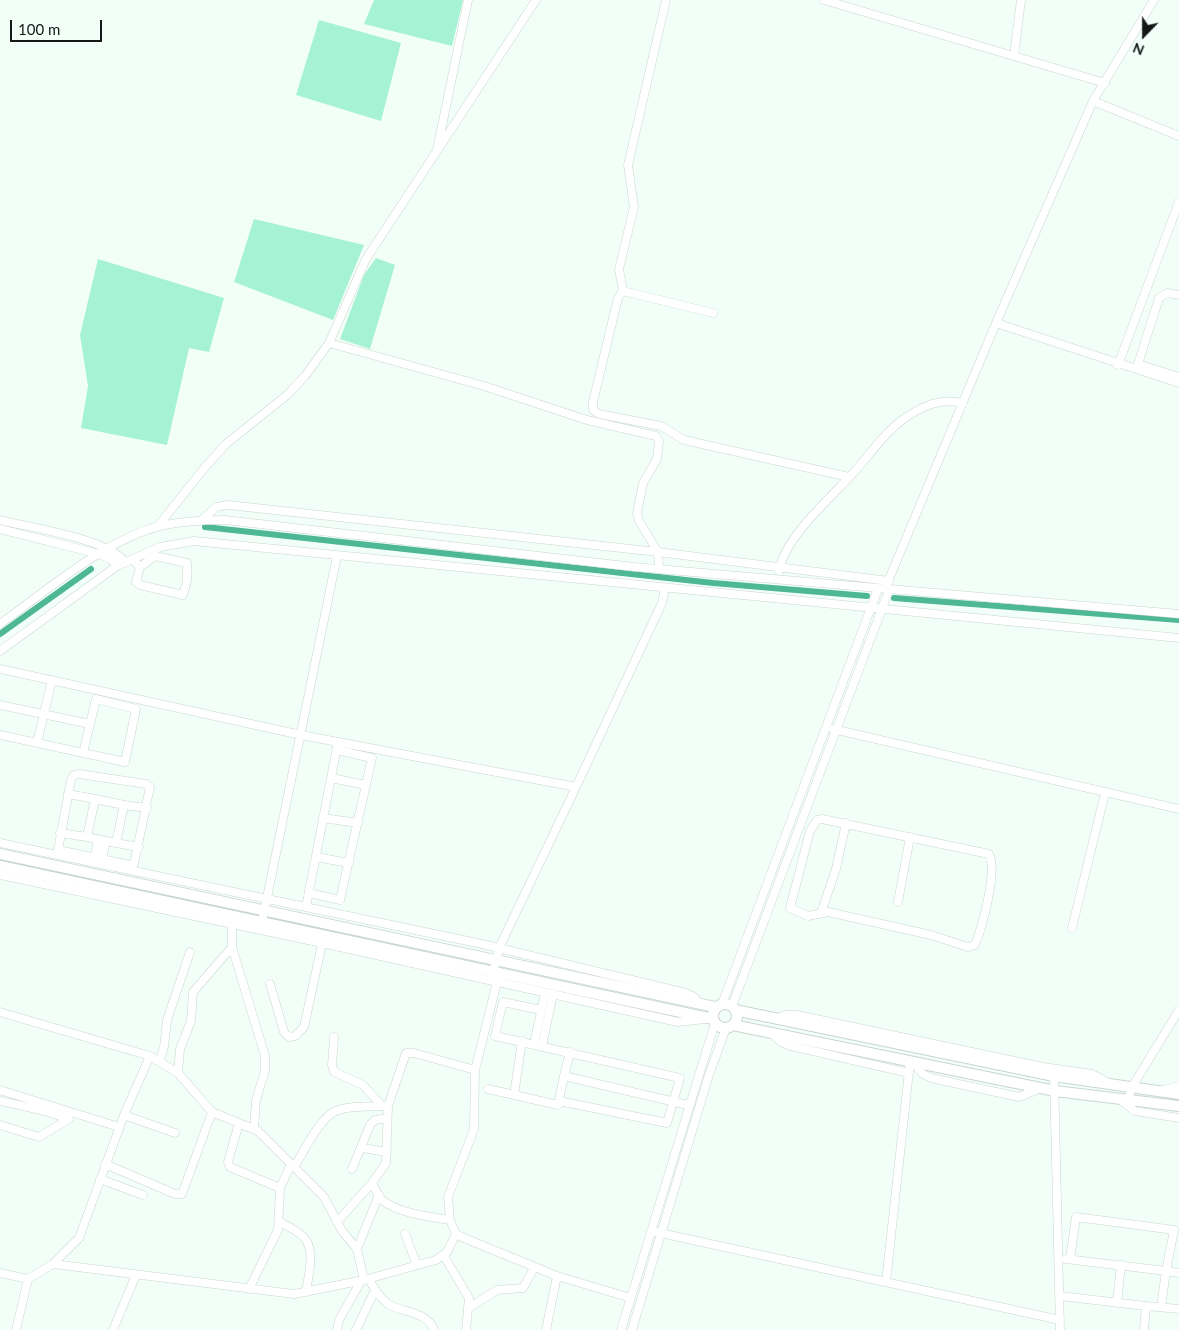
<!DOCTYPE html>
<html>
<head>
<meta charset="utf-8">
<style>
	body { margin:0 }
	#map { position:relative; width:1179px; height:1330px; overflow:hidden; background:#f2fff9; font-family:Lato,sans-serif }
	canvas { display:block }
	.north { position:absolute; left:1119px; top:10px; width:50px; height:50px; -webkit-text-stroke:4px #f2fff9; paint-order:stroke; rotate:202deg; font-size:14px; font-weight:700; line-height:20px; text-align:center; color:#141917 }
	.north::after { content:''; display:block; margin:auto; width:18px; height:22px; background:#141917; clip-path:polygon(50% 0,100% 100%,50% 72%,0 100%) }
	.scale { position:absolute; left:10px; top:20px; width:92px; height:22px; box-sizing:border-box; border:2px solid #141917; border-top:0; padding-left:6px; font-size:15px; line-height:18px; white-space:nowrap; color:#141917; -webkit-text-stroke:4px #f2fff9; paint-order:stroke }
</style>
</head>
<body>
<div id="map">
<canvas width="1179" height="1330"></canvas>
<div class="north">N</div>
<div class="scale">100 m</div>
</div>
<script>
const g = document.querySelector('canvas').getContext('2d');
g.lineJoin = 'round';
function fillPath(path, color) { g.fillStyle = color; g.fill(path, 'evenodd'); }
function trace(path, color, width, dash) { g.strokeStyle = color; g.lineWidth = width; g.lineCap = dash ? 'butt' : 'round'; g.setLineDash(dash || []); g.stroke(path); }
fillPath(new Path2D(`
	M374,0H463L452,46L364,24Z
	M319,20L401,43L381,121L296,95Z
	M254,219L364,245L333,320L234,282Z
	M376,258L395,265L370,349L340,339L364,275Z
	M98,259L224,298L209,352L189,348L167,445L81,428L88,386L80,335Z`), '#a5f2d5');
trace(new Path2D(`
	M205,527L713,583L867,596
	M894,598L1179,620
	M0,634L91,569`), '#4eb896', 6);
const minor = new Path2D(`
	M824,0L1105,83
	M1014,56L1021,0
	M1093,101L1179,136
	M437,150L468,0
	M623,291L619,269L634,207L628,165L666,0
	M1179,295L1167,293L1159,298L1138,364L1179,377
	M713,313L623,291L618,298L593,402V410L599,414L661,426L684,440L849,477
	M996,323L1179,383
	M329,343L484,386L587,420L656,436L659,441L657,459L643,483L637,513L639,521L658,552L659,569
	M1118,365L1179,202
	M0,520C31,528 106,538 125,562
	M202,520L216,507L228,505L658,552L889,581
	M158,526L206,466L226,444L287,395L305,376L329,343L366,259L536,0
	M0,529L99,554L112,560L117,566
	M132,559L140,567L155,556L187,563V581L183,595L140,585L136,582L140,567
	M779,571C785,536 832,497 855,471C871,453 886,431 905,418C924,405 941,398 963,403
	M887,584L996,323L1093,101L1154,0
	M0,624C45,592 106,539 160,526C182,521 203,520 225,520L634,567L1179,614
	M0,651L117,566L160,547L194,541L1179,638
	M0,669L301,735L576,787L662,603L665,588
	M0,705L90,724
	M833,729L1179,809
	M0,735L125,762L136,709L96,699L83,753
	M37,743L52,680
	M79,774L146,784L150,787L134,864L130,865L58,850L71,780L74,775Z
	M331,778L366,785
	M68,794L95,799
	M95,799L124,805L116,843L87,837Z
	M124,805L147,808
	M323,818L358,823
	M822,819L989,854C998,870 982,928 975,945L968,947L931,935L828,912L808,916L790,908L810,831L817,820Z
	M60,833L87,837
	M0,843L482,944L686,993L694,997L700,1004
	M116,843L139,847
	M316,857L349,863
	M94,861L98,839
	M101,863L106,841
	M0,875L322,943L678,1022L705,1019
	M309,893L340,900L372,758L337,750
	M898,902L910,837
	M306,907L337,747
	M821,913L836,869L846,823
	M232,920V947L265,1056V1071L256,1100L254,1129
	M262,922L337,556
	M1072,928L1105,793
	M493,973L499,948L576,787
	M498,978L475,1070L474,1129L448,1197L450,1220L456,1234L464,1238L557,1276L631,1298
	M270,984L284,1032L289,1037L295,1036L304,1027L323,939
	M722,1004L878,589
	M732,1006L889,590
	M541,1010L503,1002L495,1036L680,1078L667,1123L559,1101
	M0,1012L150,1056L124,1115L79,1238L53,1264L28,1279L0,1273
	M777,1018L786,1015H797L1043,1067L1092,1074L1109,1083
	M771,1033L781,1042L791,1046L909,1073
	M334,1037L332,1065L334,1072L363,1085L382,1106
	M534,1044L545,993
	M542,1046L553,994
	M150,1056L178,1073L212,1112L258,1131L324,1197L342,1231L357,1249L364,1280
	M160,1060L164,1047L167,1020L190,952
	M912,1062L923,1074L931,1078L1019,1097L1041,1088
	M178,1073L180,1049L191,1021L193,992L232,947
	M564,1076L570,1052
	M1054,1076L1060,1330
	M488,1089L558,1105L564,1076L688,1105
	M0,1090L119,1127
	M1159,1091L1179,1086
	M514,1095L522,1041
	M1118,1098L1135,1111L1179,1118
	M1128,1099L1132,1087L1179,1010
	M0,1101L45,1111L69,1119L39,1137L0,1125
	M124,1115L175,1133
	M239,1123L228,1162L230,1167L280,1188
	M362,1148L387,1152
	M105,1164L175,1194H182L212,1112
	M294,1167C304,1152 320,1117 336,1111C351,1105 372,1107 388,1106
	M352,1169L370,1125L375,1120L387,1118
	M100,1179L143,1195
	M372,1183C375,1188 378,1196 382,1200C397,1213 431,1217 450,1220
	M280,1222C288,1227 301,1232 306,1240C315,1254 308,1277 306,1292
	M337,1222L372,1183L386,1163L388,1106L406,1053H414L475,1070
	M651,1231L1060,1320
	M405,1234L417,1265
	M357,1249L379,1195
	M444,1256L469,1298L466,1330
	M1066,1259L1166,1271L1161,1307
	M1070,1259L1076,1217L1174,1230L1166,1271L1179,1273
	M53,1264L294,1294L364,1280L436,1260L447,1252L456,1234
	M369,1279C374,1289 379,1297 388,1304C403,1313 427,1311 434,1330
	M886,1282L910,1062
	M249,1289L278,1230L280,1188L291,1164
	M1060,1296L1146,1306
	M1117,1303L1121,1265
	M470,1307L497,1290L523,1288L534,1268
	M16,1330L28,1279
	M113,1330L136,1275
	M337,1330L339,1320L361,1281
	M356,1330L375,1290
	M546,1330L557,1276
	M621,1330L715,1023
	M632,1330L708,1078L726,1028
	M1144,1330L1146,1306L1179,1309`);
const major = new Path2D(`
	M0,854L715,1007
	M0,866L713,1019
	M713 1016a12 12 0 1 1 24 0a12 12 0 1 1-24 0Z
	M735,1010L1054,1076L1179,1094
	M733,1025L1055,1091L1179,1106`);
trace(minor, '#c9d6d0', 9);
trace(major, '#c9d6d0', 12);
trace(minor, '#fff', 8);
trace(major, '#fff', 10);
</script>
</body>
</html>
